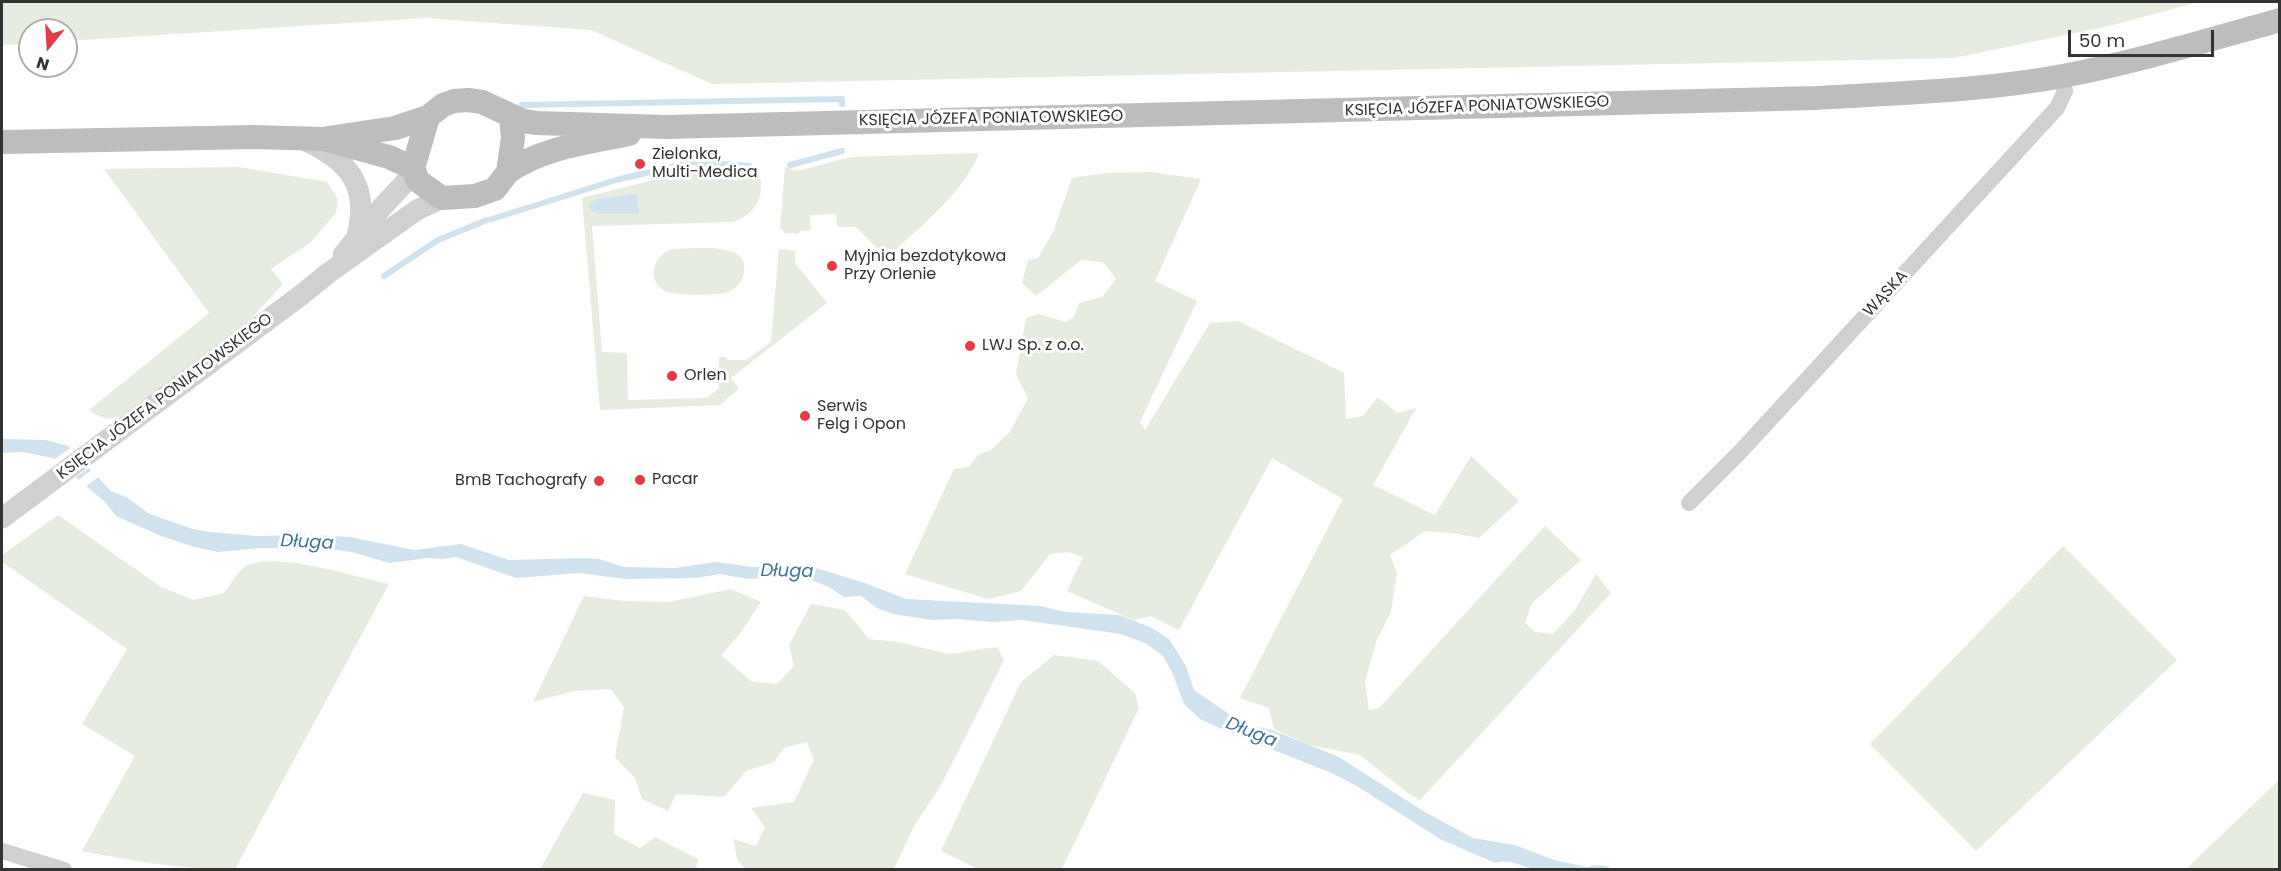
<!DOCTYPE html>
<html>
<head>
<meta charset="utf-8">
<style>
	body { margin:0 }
	#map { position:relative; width:2281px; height:871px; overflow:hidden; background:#fff; font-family:Poppins,sans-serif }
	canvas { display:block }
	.frame { position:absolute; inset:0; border:3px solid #333; pointer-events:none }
	.north { position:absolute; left:18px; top:18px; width:60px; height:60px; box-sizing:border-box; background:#fff; border:2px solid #adadad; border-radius:50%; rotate:198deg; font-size:16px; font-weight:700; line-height:24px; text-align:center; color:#333 }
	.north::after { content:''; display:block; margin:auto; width:21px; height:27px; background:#e63946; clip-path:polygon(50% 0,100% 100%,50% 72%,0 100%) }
	.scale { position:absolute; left:2068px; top:30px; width:146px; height:27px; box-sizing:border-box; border:3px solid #333; border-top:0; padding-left:8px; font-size:18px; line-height:21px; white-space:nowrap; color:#333; -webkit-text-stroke:4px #fff; paint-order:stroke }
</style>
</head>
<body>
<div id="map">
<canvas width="2281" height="871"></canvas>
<div class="frame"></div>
<div class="north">N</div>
<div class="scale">50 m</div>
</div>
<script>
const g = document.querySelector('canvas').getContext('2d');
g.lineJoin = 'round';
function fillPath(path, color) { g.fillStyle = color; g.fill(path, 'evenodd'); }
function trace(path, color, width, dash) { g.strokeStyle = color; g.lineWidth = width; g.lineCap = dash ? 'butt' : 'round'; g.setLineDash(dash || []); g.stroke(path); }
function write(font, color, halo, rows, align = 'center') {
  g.font = font + ' Poppins,sans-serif'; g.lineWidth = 6; g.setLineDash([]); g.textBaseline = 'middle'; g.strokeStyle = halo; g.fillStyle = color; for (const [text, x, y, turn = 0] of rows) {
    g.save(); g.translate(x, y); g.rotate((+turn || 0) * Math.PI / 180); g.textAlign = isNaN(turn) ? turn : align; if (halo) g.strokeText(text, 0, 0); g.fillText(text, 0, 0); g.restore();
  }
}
fillPath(new Path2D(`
	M2,2H2198L2109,26L1954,58L712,84L591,30L425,18L66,41V30H30V44L2,45Z
	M979,153C966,189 923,225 895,250L877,248L856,227H837L836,214L810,215L811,230L800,231L798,234L785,233L780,228L785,167L797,171L851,157Z
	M239,167L327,182L338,199L336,213L311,242L271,269L283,284L247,323L122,415C108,422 101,418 89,410L209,313L104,169Z
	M693,170L745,173L750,171V178H757L758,170C767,193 756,216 732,222L592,226L602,352L627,353L628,400L707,398L719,388V357H726L727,360H746L771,342L779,249L795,251V263L827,303L731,378L739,388L720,405L600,410L582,198Z
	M1151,172L1201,179L1155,281L1197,301L1140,422L1145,430L1210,323L1238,321L1344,373L1346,419L1363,416L1378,397L1397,413L1416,408L1373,485L1435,515L1471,456L1519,501L1479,538L1453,533L1425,531L1390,555L1397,573L1391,612L1376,642L1365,682L1369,710L1379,708L1545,526L1581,560L1532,603L1525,623L1535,632L1553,634L1575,610L1596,574L1611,593L1420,800L1409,794L1360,755L1309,745L1274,729L1269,708L1240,698L1343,499L1272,458L1179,630L1151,616L1133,620L1067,591L1083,557L1068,552L1050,554L1021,591L988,599L905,574L954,469L969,467L978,455L991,450L1010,432L1028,398L1016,374L1026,318L1039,314L1066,322L1074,317L1079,303L1102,297L1116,279L1103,262L1081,260L1036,296L1022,283L1028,260L1038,258L1053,232L1072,178L1105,173Z
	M674,249C693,249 755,240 743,276C741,283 735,289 728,292C717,296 673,296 663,290C645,278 655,252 674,249Z
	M58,515L161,587L193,600L224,593C230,585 239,569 248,565C283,552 352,577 389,584L235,869C183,870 134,861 82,851L135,756L82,724L127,649L2,562V555Z
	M2063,546L2177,660L1976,851L1870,744Z
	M731,589L761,602L739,635L721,655L752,682L777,684L794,666L789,645L811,604L845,610L869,639L898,642L949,654L997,647L1004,660L941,785L914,826L894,869H745L737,859L733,839L756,846L765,827L751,808L794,802L814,760L807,742L784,748L774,762L746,771L724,797L676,794L668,811L642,799L635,778L615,757L624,707L611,689L574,691L533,702L584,596L623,601L669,602Z
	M1054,655L1098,661L1135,693L1139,708L1062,869H978L941,851L1021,682Z
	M2279,780V869H2186Z
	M583,793L615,800L614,834L640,848L655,837L698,859L696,869H540Z`), '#e6ecdf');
fillPath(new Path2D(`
	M637,194L639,214H600L591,211L589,204L597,199Z
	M2,439L46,440L68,446L111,491L128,498L148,513L161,518L193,529L210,532L256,536L314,535L350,537L414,550L461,544L509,560L585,558L599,559L624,567L675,568L716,562L752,567L806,565L865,583L906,599L1040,606L1066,612L1119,615L1152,628L1169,639L1186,666L1194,690L1236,719L1253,726L1272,730L1339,757L1423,811L1473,838L1515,845L1554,860L1587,867L1594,865L1606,866L1613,869C1590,869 1557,871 1536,869C1521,867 1511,858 1495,863L1440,839L1360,788L1334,774L1226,731L1200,719L1184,704L1172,672L1163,656L1147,644L1121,634L1022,620L992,622L957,619L933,620L893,614L877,608L861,596L844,597L829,587L801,576L748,579L720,574L696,578L625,579L580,573L516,578L456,557L443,559L428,558L389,563L352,552L331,549L260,548L218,552L194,547L161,536L116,516L105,502L53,458L23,452L2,453Z`), '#cfe2ee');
fillPath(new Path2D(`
	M73,446L92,466L73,479L52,461Z
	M94,468L101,475L84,488L76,482Z`), '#fff');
trace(new Path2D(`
	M522,105L842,99V104
	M790,165L842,151
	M492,219L616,180L693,162L750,166
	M384,276L438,240L487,220`), '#cfe2ee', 6);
trace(new Path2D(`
	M1689,503L1740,452L2057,108L2065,91L2062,76
	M2,851L64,870`), '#d0d0d0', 16);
trace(new Path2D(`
	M306,141C349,161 370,186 357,236
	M343,255L383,206L414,173
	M2,518L300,296L327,274L417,210L442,198`), '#d0d0d0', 21);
trace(new Path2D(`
	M511,116L513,138L508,172L495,189L475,196L442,198L418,181L413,168L428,117L443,105L454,101L468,100L482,102L523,121L537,123L666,127L1817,98C1899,93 1982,91 2063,76C2136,62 2208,40 2280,20
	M328,138L395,128L428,117
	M2,142L254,137L323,139L389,157L413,168
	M508,172C543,147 588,143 629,134`), '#bdbdbd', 24);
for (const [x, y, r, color] of [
	[640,164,6,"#e63946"],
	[832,266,6,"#e63946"],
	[970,346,6,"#e63946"],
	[672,376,6,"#e63946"],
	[805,416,6,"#e63946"],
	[640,480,6,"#e63946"],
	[599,481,6,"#e63946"]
]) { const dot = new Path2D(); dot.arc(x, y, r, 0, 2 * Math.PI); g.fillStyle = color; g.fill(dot); trace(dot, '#fff', 2); }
write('16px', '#333', '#fff', [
	["KSIĘCIA JÓZEFA PONIATOWSKIEGO",1477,107,-2],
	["KSIĘCIA JÓZEFA PONIATOWSKIEGO",991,119,-1],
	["WĄSKA",1886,294,-47],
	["KSIĘCIA JÓZEFA PONIATOWSKIEGO",165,397,-37]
]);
write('16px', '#333', '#fff', [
	["Zielonka,",652,155],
	["Multi-Medica",652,173],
	["Myjnia bezdotykowa",844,257],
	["Przy Orlenie",844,275],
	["LWJ Sp. z o.o.",982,346],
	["Orlen",684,376],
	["Serwis",817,407],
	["Felg i Opon",817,425],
	["Pacar",652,480],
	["BmB Tachografy",587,481,"right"]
], 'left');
write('italic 18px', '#3f7597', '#fff', [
	["Długa",307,543,3],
	["Długa",787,572,1],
	["Długa",1251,733,22]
]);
</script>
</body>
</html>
